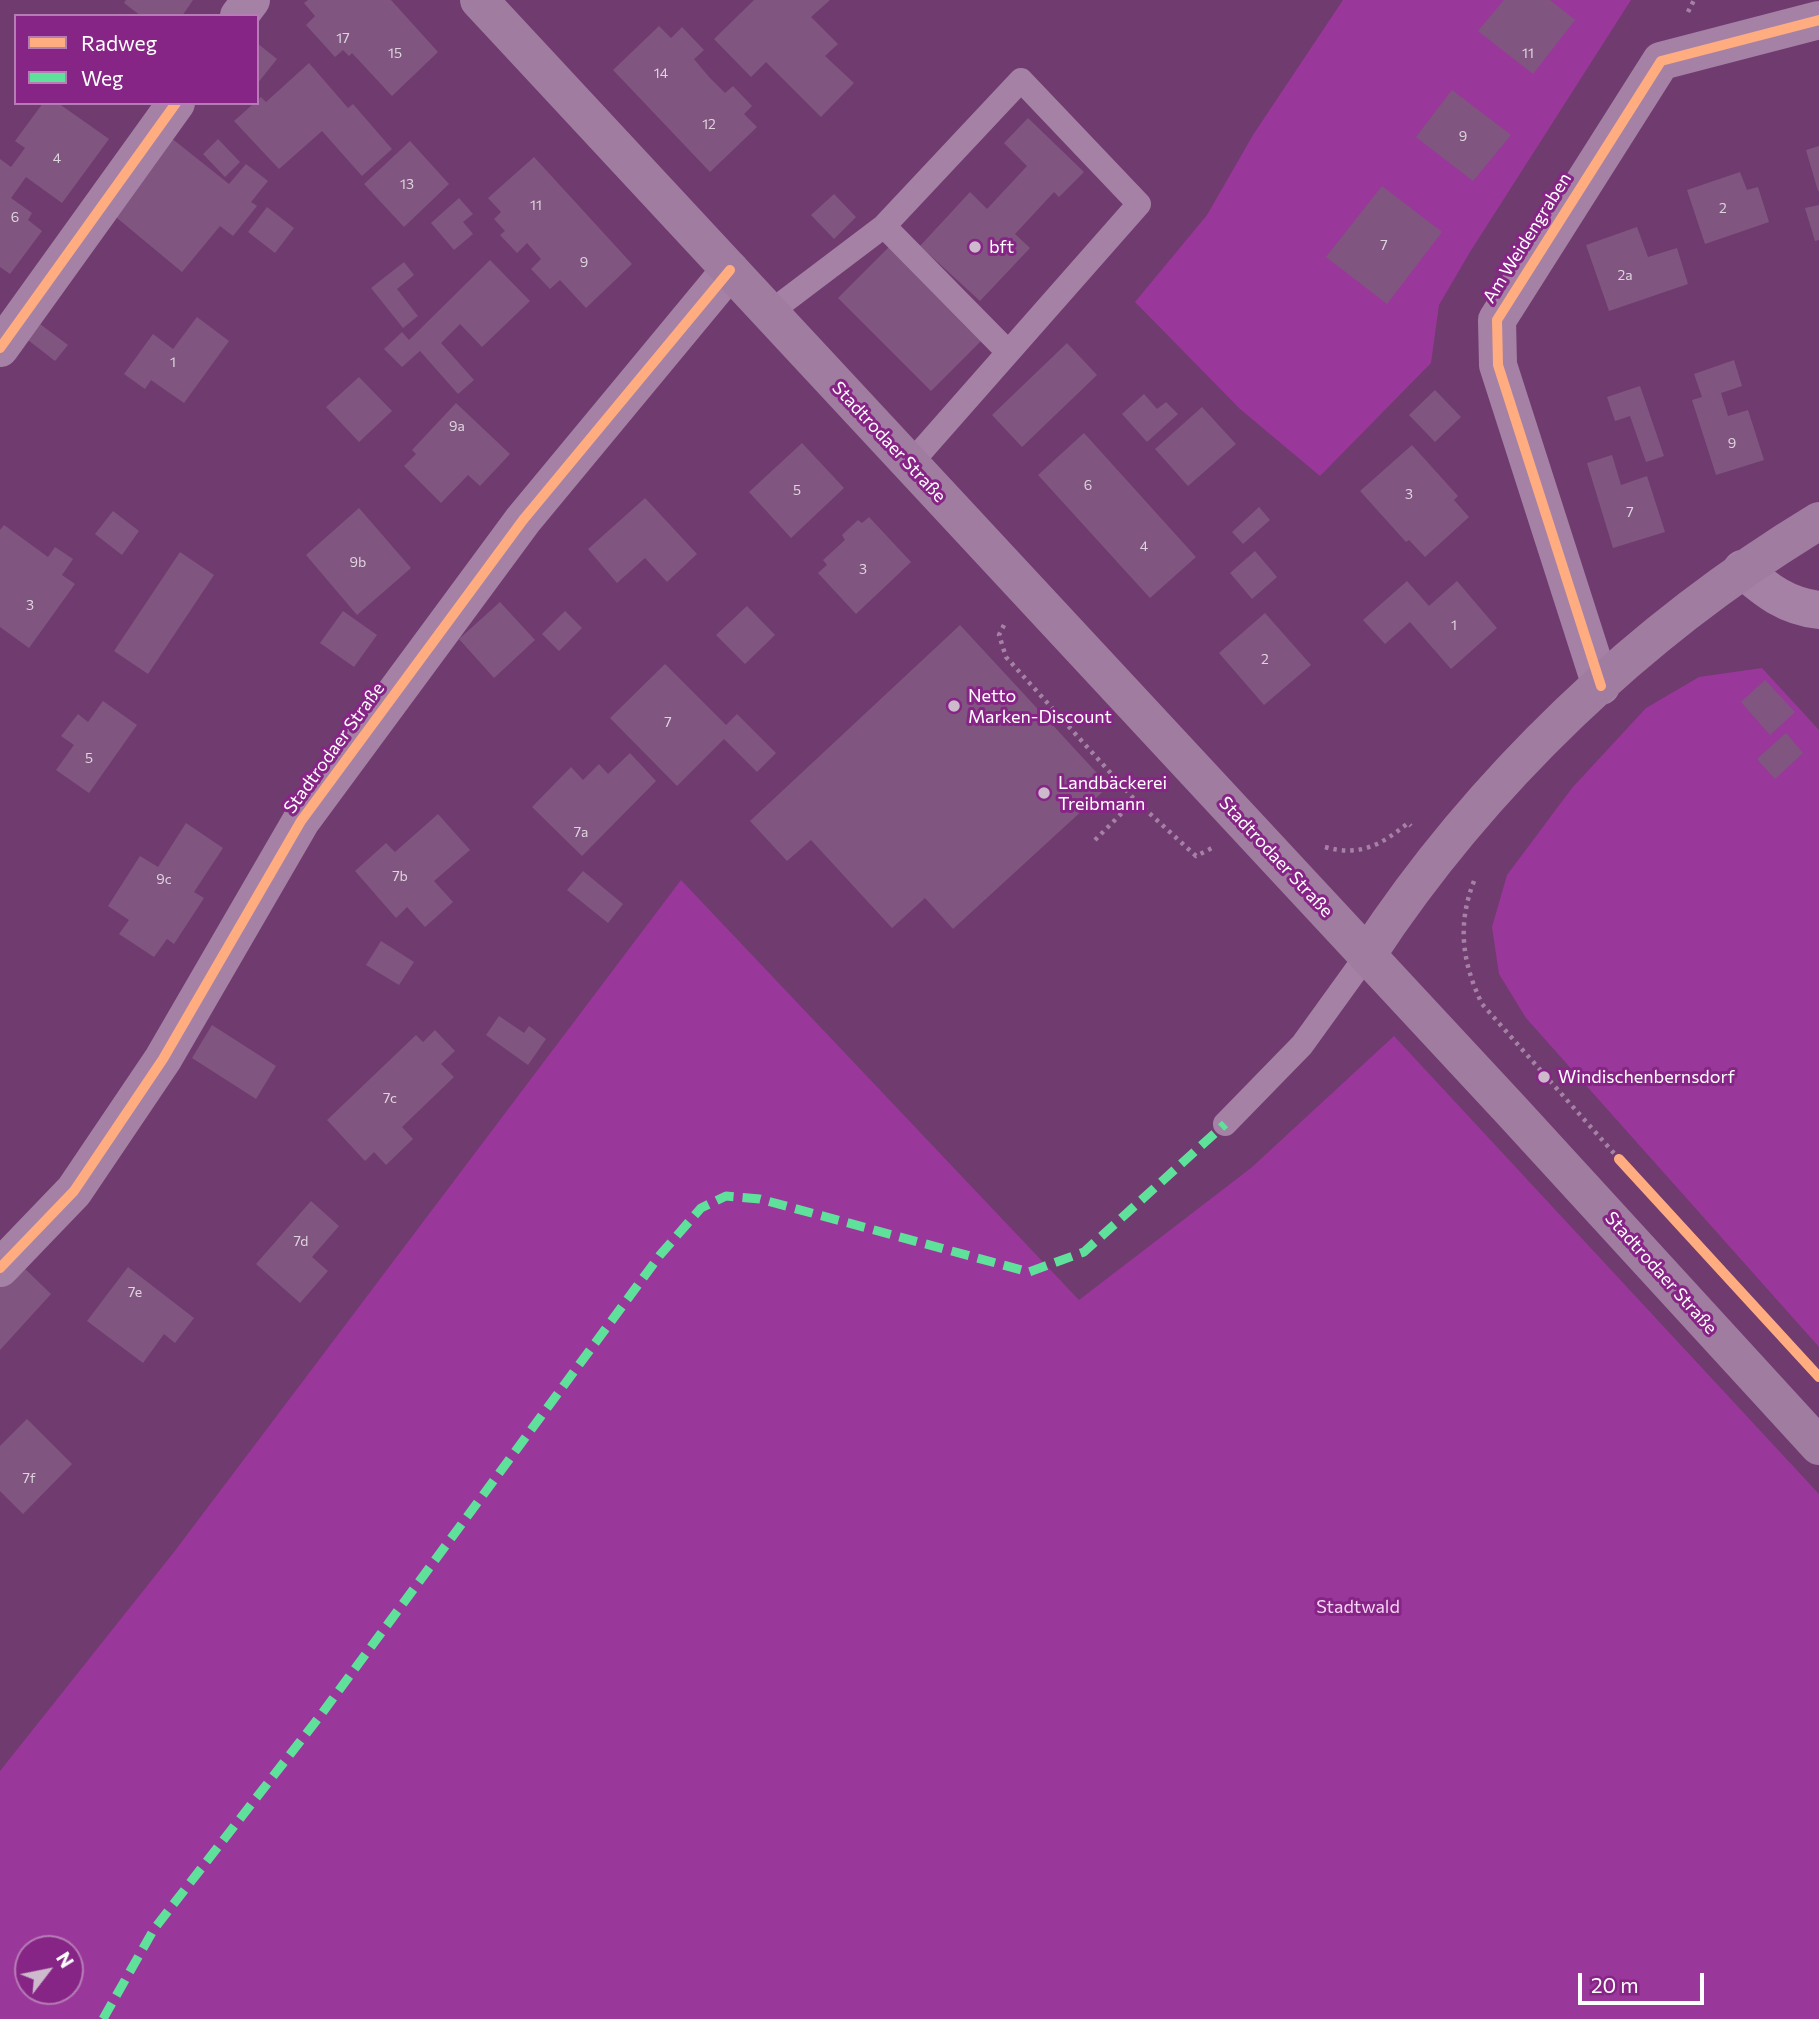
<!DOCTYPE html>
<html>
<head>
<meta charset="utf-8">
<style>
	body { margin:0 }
	#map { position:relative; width:1819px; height:2019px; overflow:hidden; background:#703b6f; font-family:Commissioner,sans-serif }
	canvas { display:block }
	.legend { position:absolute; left:14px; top:14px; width:245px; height:91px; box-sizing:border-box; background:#862585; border:2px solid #b67cb6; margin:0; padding:9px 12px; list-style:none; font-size:21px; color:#fff }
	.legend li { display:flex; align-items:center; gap:14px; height:35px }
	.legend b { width:35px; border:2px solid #b67cb6 }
	.north { position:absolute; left:14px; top:1935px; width:70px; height:70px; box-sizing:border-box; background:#862585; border:2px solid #b67cb6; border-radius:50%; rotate:58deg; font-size:19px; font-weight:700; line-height:28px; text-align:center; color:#fff }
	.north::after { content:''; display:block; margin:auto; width:24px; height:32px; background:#cdbacd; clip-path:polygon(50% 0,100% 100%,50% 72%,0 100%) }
	.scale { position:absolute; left:1578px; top:1973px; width:126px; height:32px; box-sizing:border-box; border:4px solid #fff; border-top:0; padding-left:9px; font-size:21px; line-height:24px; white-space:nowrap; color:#fff; -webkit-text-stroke:5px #862585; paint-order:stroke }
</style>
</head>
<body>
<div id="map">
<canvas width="1819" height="2019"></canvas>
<ul class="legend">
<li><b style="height:9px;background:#ffac80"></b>Radweg</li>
<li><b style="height:9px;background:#60e19b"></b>Weg</li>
</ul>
<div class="north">N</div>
<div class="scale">20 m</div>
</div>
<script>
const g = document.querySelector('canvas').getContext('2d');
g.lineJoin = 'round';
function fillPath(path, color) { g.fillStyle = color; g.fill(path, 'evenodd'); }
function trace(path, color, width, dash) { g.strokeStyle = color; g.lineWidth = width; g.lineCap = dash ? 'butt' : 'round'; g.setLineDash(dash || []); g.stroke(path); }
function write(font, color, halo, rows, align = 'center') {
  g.font = font + ' Commissioner,sans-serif'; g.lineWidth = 6; g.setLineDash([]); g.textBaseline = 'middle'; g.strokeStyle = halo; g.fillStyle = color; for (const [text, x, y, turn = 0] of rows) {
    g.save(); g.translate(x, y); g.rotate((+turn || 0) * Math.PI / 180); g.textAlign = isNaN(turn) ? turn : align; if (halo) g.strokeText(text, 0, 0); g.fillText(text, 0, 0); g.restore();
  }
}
fillPath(new Path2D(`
	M1343,0H1631L1470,252L1439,305L1431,363L1320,476L1240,409L1135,302L1207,215L1253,135Z
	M1762,668L1819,730V1347L1526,1018L1499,974L1492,927L1507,875L1572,788L1646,708L1699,677Z
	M681,880L1079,1300L1251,1168L1394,1036L1819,1494V2019H0V1771L174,1552ZM70,1949V1991H28V1949Z`), '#9a379a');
fillPath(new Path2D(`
	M126,0H193L182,16H141L124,3Z
	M308,0H391L438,52L392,96L352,53L349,56L343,50L335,57L306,25L315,16L304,3Z
	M754,0H830L811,17L838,44L825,56L854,83L821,117L766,62L751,77L714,39Z
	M1504,0H1550L1575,20L1533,74L1478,31Z
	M659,26L671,38L682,27L704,50L694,59L709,77L725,93L733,86L752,106L744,114L757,127L710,172L613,70Z
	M257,43L277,59L257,84Z
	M309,63L348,108L353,104L392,149L362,176L322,131L279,169L234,121L261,97L266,102Z
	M1452,90L1511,135L1473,181L1416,137Z
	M43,103H58L109,139L62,203L26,177L11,198L32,213L28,220L42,231L10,274L0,267V159L11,167L25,148L15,141Z
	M1028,118L1084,172L1059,197L1054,192L1015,234L1030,248L980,301L920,246L970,192L987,209L1027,166L1004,143Z
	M170,137L229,184L246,164L268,181L251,202L257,206L233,236L220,226L182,272L111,213Z
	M218,139L240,162L225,177L203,154Z
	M410,141L449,184L404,227L364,184Z
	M1819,146V191H1818L1806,150Z
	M534,157L632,264L586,308L560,280L550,289L531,269L541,259L527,243L517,253L500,235L505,231L494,219L501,212L488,198Z
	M1740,172L1747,190L1758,187L1769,222L1705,244L1687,190Z
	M1382,186L1442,232L1387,304L1326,257Z
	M834,194L856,217L834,239L811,215Z
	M459,198L473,214L463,222L473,234L454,250L431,223Z
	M1819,205V240L1815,241L1805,208Z
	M267,207L294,228L275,253L248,232Z
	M1637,227L1648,257L1677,248L1688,284L1609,311L1586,245Z
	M891,245L984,338L931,391L838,298Z
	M490,260L530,301L482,347L460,324L441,343L474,380L458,394L420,351L402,367L384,349L402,332L409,340Z
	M404,262L414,275L397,289L418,316L403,328L371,288Z
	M197,317L229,341L184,403L151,380L145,389L124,374L153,334L173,349Z
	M40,324L68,345L55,361L28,340Z
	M1067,343L1097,375L1022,447L992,415Z
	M1734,360L1742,386L1721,393L1728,416L1748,410L1764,460L1716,475L1692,400L1702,397L1694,374Z
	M359,377L392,411L359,442L326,407Z
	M1640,386L1664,456L1646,462L1630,416L1615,421L1607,397Z
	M1435,390L1461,417L1435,442L1409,415Z
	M1144,394L1157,409L1166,402L1178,414L1147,442L1122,414Z
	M456,403L510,454L480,486L468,475L441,503L404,466L416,454L412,450Z
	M1202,407L1236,444L1188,486L1155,449Z
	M1084,433L1196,557L1150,598L1038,475Z
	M802,443L844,488L791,538L749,492Z
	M1412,445L1458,496L1454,500L1469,517L1425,557L1409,540L1406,542L1360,491Z
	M1612,455L1621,485L1647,476L1665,532L1613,548L1587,463Z
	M645,498L697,554L667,582L645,558L617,583L588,549Z
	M1259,507L1270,520L1243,544L1232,532Z
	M359,508L411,568L357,615L306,555Z
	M113,511L139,531L122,555L95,534Z
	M869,517L911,562L856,614L818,573L827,565L823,560L845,540L842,535L858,520L862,523Z
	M4,525L48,557L55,547L73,559L62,575L75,584L29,648L0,627V530Z
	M1255,551L1277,577L1252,599L1230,573Z
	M180,552L214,575L148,674L114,651Z
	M1407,581L1429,606L1457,581L1497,628L1451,669L1410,622L1385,644L1363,620Z
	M500,602L535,640L494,678L459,639Z
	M747,606L775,635L745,664L716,635Z
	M343,611L377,635L354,667L320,643Z
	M565,611L582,628L559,651L542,634Z
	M1265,613L1311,665L1264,705L1219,653Z
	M960,625L1109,786L953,929L925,898L892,928L811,840L787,861L750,821Z
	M665,664L726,725L737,714L776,753L757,772L724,739L677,786L610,718Z
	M1765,680L1795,712L1770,735L1741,702Z
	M103,701L137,725L89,793L56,770L74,745L61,736L78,714L88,722Z
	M1786,733L1803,753L1775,779L1757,759Z
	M630,753L656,781L582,856L532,807L571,767L583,780L599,764L608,774Z
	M438,814L470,850L434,881L453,902L425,927L407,907L396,918L355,871L386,843L395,852Z
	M186,823L223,848L194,892L204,898L174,944L167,939L154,957L119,934L129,920L108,906L140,856L158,867Z
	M583,871L623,904L608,923L567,890Z
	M381,941L414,962L399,985L366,965Z
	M499,1016L524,1033L529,1026L546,1039L528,1065L486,1035Z
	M212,1025L276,1066L256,1099L192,1058Z
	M435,1030L455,1051L441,1064L454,1077L402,1127L413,1139L386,1165L374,1152L365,1161L327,1120L416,1035L423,1042Z
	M311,1201L339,1226L312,1257L328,1271L300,1303L256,1264Z
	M21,1265L51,1294L0,1350V1287Z
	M128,1267L194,1318L175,1343L164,1334L143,1363L87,1321Z
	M27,1419L72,1464L23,1514L0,1491V1446Z`), '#805680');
trace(new Path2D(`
	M1688,12L1694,0
	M1004,625L999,635L1006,657L1135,800
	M1095,840L1135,800L1196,856L1212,848
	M1325,847C1360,857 1381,845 1408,823L1411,826
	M1474,881C1457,925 1462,962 1482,1004L1619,1159`), '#a582a5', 4.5, [3.5, 5]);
trace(new Path2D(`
	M884,226L1008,352
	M769,313L884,226L1021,80L1139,204L910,464
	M1225,1124L1302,1045L1367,955`), '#a582a5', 24);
trace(new Path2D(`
	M239,16L251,0
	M0,348L176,103
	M1742,569C1767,591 1786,606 1819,610
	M1601,686L1498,365L1497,320L1661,61L1819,20
	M0,1268L74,1191L163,1059L301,821L523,520L730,270`), '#a582a5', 38);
trace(new Path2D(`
	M479,0L1511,1110L1819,1446
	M1367,955C1481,781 1642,628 1819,521`), '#a17ca1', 38);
trace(new Path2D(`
	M103,2019L154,1929L320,1716L660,1255L701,1208L726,1196L760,1199L1029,1272L1084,1252L1225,1124`), '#60e19b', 9, [18, 9]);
trace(new Path2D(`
	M0,348L176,103
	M1601,686L1498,365L1497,320L1661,61L1819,20
	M1619,1159L1819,1377
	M0,1268L74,1191L163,1059L301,821L523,520L730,270`), '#ffac80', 10);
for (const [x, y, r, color] of [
	[975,247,7,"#cdbacd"],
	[954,706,7,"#cdbacd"],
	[1044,793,7,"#cdbacd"],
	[1544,1077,7,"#cdbacd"]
]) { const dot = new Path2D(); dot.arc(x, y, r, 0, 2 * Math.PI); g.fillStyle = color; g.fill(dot); trace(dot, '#862585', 2.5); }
write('14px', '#dfd5df', null, [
	["17",343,38],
	["15",395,53],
	["11",1528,53],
	["14",661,73],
	["12",709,124],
	["9",1463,136],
	["4",57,158],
	["13",407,184],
	["11",536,205],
	["2",1723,208],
	["6",15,217],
	["7",1384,245],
	["9",584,262],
	["2a",1625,275],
	["1",173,362],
	["9a",457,426],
	["9",1732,443],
	["6",1088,485],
	["5",797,490],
	["3",1409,494],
	["7",1630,512],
	["4",1144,546],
	["9b",358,562],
	["3",863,569],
	["3",30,605],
	["1",1454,625],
	["2",1265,659],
	["7",668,722],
	["5",89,758],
	["7a",581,832],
	["7b",400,876],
	["9c",164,879],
	["7c",390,1098],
	["7d",301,1241],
	["7e",135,1292],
	["7f",29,1478]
]);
write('18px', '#fff', '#862585', [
	["Am Weidengraben",1527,238,-58],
	["Stadtrodaer Straße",889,442,47],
	["Stadtrodaer Straße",334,748,-54],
	["Stadtrodaer Straße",1276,857,47],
	["Stadtrodaer Straße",1661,1273,48]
]);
write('18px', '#fff', '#862585', [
	["bft",989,247],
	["Netto",968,696],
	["Marken-Discount",968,717],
	["Landbäckerei",1058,783],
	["Treibmann",1058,804],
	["Windischenbernsdorf",1558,1077]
], 'left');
write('18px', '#f6d3f6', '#862585', [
	["Stadtwald",1358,1607]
]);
</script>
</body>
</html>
